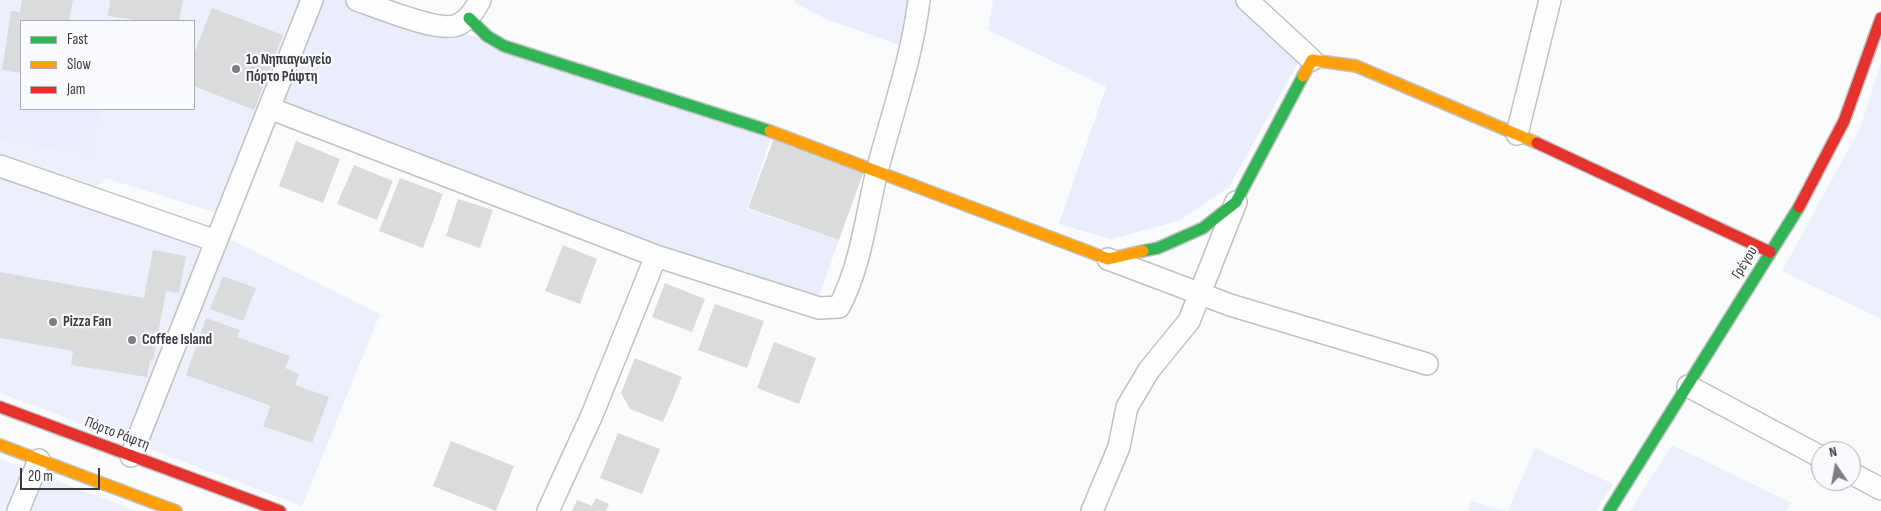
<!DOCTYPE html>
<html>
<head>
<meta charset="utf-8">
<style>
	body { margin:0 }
	#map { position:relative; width:1881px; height:511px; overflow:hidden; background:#fafbfd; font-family:"Sofia Sans Condensed",sans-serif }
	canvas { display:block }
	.legend { position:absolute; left:20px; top:20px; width:175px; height:90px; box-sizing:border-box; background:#f9fafe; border:1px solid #acadb1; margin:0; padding:6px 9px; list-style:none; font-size:15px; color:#393a3d }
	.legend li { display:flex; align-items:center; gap:10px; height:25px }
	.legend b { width:25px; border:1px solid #acadb1 }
	.north { position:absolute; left:1811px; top:441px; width:50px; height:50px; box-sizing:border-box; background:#f9fafe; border:1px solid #acadb1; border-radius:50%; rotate:348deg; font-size:14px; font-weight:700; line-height:20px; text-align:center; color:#393a3d }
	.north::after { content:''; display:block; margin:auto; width:18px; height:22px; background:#7d7e80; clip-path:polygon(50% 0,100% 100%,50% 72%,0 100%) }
	.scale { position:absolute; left:20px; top:468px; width:80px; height:22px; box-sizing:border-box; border:2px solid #393a3d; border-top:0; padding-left:6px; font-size:15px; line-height:18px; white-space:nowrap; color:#393a3d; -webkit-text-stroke:4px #f9fafe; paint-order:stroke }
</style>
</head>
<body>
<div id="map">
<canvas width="1881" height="511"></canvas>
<ul class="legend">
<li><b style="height:6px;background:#30b455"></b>Fast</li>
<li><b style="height:6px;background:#ff9f0a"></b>Slow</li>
<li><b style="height:6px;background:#e5322d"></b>Jam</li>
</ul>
<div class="north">N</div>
<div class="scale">20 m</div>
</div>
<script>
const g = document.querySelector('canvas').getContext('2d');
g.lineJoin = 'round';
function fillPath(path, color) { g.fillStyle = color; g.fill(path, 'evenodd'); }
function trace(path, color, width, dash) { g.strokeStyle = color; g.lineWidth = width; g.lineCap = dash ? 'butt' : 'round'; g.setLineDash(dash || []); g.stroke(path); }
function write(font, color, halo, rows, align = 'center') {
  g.font = font + ' "Sofia Sans Condensed",sans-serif'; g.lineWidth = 4.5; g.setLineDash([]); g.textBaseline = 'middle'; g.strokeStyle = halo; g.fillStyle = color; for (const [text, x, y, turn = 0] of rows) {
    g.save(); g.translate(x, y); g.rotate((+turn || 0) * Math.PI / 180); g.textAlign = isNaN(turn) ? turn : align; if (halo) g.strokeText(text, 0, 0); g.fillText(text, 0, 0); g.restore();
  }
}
fillPath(new Path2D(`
	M0,0H307L220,214L105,178L103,183L91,187L0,154ZM21,21H194V109H21Z
	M1881,63V319L1782,271L1860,128Z
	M0,161L233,241L380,314L302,506L0,393Z
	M1672,445L1792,503L1786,511H1630Z
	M1535,448L1613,484L1596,511H1508Z
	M0,459L136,511H0Z
	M1471,501L1506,511H1468Z`), '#edf0fa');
fillPath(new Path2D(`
	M307,0H367L771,138L747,209L839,240L818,299L269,111Z
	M795,0H917L911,49L826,19L795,3Z
	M993,0H1244L1304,52L1229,187L1179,221L1111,239L1059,224L1106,87L988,30Z
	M0,80L21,83V109H101L92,156L0,140Z`), '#eaeefc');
fillPath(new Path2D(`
	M22,0H73L69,21H21V73L2,70L11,11L20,12Z
	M110,0H183L179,21H143L108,16Z
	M212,8L283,35L254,110L194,86V54Z
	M774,138L864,171L839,240L748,208Z
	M296,141L340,159L323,203L279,186Z
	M354,165L393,181L377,220L337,204Z
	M400,178L443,194L423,248L379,231Z
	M458,199L493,210L480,248L446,236Z
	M563,245L597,259L580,304L545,291Z
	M153,250L186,256L179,293L166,291L153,361L150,360L147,377L71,365L73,351L0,338V272L144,298Z
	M223,276L256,288L243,321L210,309Z
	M665,283L705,299L692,332L652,317Z
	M715,304L764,321L747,368L698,350Z
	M206,318L240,330L237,337L290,356L285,368L299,374L295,385L329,397L312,443L263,426L271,406L186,375Z
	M774,342L816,358L799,404L757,388Z
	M635,358L682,377L663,422L630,409L621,393Z
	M618,433L660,449L642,494L600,478Z
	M451,441L514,466L496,511L433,486Z
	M596,498L609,504L606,511H572L577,500L592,506Z`), '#dadbdd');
const street = new Path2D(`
	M357,0C377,7 440,33 457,25C468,21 475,10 480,0
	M1247,0L1312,60
	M269,108L656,256
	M1517,134L1550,0
	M0,166L216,241
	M1108,259L1230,305L1427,364
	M1688,386L1821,457
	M131,456L312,0
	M1851,473L1881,489
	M18,511L39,460
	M548,511L592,415L656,256L819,308L839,307C861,266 866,216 877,171C892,114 912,58 919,0
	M1092,511L1119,447L1127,407L1149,370L1189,321L1236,202`);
const fast = new Path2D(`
	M469,18L487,36L504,46L770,131
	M1143,251L1158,248L1203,228L1236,202L1303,76
	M1609,511L1799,207`);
const slow = new Path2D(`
	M1303,76L1312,60L1356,66L1537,143
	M770,131L1108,259L1143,251
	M0,445L176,511`);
const jam = new Path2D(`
	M1537,143L1770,252
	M1799,207L1844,121L1881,18
	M0,407L280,511`);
trace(street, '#c0c1c3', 24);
trace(fast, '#c0c1c3', 14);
trace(slow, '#c0c1c3', 14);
trace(jam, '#c0c1c3', 14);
trace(street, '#fefeff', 21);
trace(fast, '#30b455', 11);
trace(slow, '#ff9f0a', 11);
trace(jam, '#e5322d', 11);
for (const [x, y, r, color] of [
	[236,69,5,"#7d7e80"],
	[53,322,5,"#7d7e80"],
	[132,340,5,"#7d7e80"]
]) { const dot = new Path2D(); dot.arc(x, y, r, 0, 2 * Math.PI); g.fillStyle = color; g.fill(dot); trace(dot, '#f9fafe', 2); }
write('bold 15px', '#393a3d', '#f9fafe', [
	["1ο Νηπιαγωγείο",246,60],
	["Πόρτο Ράφτη",246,77],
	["Pizza Fan",63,322],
	["Coffee Island",142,340]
], 'left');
write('15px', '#393a3d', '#f9fafe', [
	["Γρέγου",1745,263,-58],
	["Πόρτο Ράφτη",117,434,21]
]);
</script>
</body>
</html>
